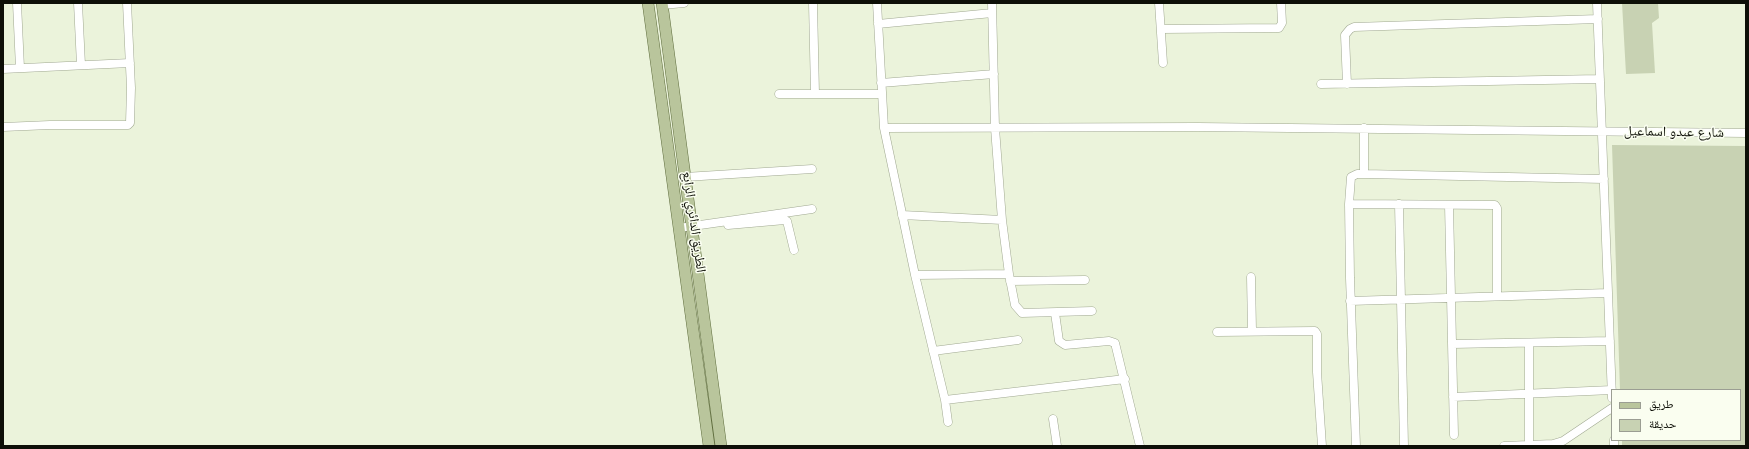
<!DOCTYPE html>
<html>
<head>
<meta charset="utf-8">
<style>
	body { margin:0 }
	#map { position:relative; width:1749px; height:449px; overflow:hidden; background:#ebf3db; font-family:"Roboto Serif","Noto Naskh Arabic",serif }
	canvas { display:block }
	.frame { position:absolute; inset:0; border:4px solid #0d0f07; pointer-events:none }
	.legend { position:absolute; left:1611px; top:389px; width:130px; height:52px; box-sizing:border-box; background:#fafef0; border:1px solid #9b9e93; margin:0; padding:5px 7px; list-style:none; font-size:12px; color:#0d0f07 }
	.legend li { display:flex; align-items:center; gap:8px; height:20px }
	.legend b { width:20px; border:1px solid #9b9e93 }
</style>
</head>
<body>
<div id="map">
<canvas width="1749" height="449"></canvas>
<div class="frame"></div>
<ul class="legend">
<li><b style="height:5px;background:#b9c59c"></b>طريق</li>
<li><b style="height:11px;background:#c8d2b3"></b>حديقة</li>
</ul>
</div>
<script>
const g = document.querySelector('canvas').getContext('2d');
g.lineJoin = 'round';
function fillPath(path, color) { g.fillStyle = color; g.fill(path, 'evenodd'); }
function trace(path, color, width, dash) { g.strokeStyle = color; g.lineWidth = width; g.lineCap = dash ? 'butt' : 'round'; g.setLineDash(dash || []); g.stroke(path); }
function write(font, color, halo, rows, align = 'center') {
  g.font = font + ' "Roboto Serif","Noto Naskh Arabic",serif'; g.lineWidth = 3; g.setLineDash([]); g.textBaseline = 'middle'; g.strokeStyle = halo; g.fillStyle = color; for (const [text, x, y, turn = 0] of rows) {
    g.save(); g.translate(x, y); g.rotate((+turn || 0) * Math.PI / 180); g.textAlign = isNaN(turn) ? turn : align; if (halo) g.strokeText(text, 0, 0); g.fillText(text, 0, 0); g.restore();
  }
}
fillPath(new Path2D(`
	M1622,3H1658L1659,18L1652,23L1655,73L1626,74Z
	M1612,145L1746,146V446H1622V440H1740V390H1620Z`), '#c8d2b3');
const minor = new Path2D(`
	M17,3L20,68
	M78,3L81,65
	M813,3L815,94
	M877,3L884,128L915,275L945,400L948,422
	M992,3L995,128L1002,220L1009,274L1015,305L1022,313L1092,311
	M1159,3L1163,63
	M1597,3L1612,398
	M662,5L684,3
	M878,24L992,13
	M1161,29L1279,28L1282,23L1281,3
	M3,69L130,63
	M881,83L994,74
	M1321,84L1600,79
	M1347,84L1345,35L1350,29L1354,27L1598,19
	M779,94H882
	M3,127L50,125H128L130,123L131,88L127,3
	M884,128L1198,127L1746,133
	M1364,174V128
	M685,177L812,169
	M1349,204L1495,205L1497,208V296
	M1399,204L1404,446
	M1449,205L1454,435
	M902,215L1002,220
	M728,225L785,220L787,221L794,250
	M679,228L812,209
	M915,275L1009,274
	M1251,277L1252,331
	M1010,281L1085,280
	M1350,301L1608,293
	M1055,313L1059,341L1065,345L1109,341L1115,343L1140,446
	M1217,332L1315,331L1317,334V372L1322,446
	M1452,344L1610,341
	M933,351L1018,340
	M1453,397L1612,390
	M945,400L1125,379
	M1053,419L1057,446
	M1614,440V446
	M1529,445V343
	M1356,446L1350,278L1349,204L1351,177L1357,174H1364L1604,179
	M1504,446L1553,444L1563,441L1612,408`);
const major = new Path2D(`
	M648,3L709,446
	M662,3L721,446`);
trace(minor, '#a0a891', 9);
trace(major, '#5e6c3d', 12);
trace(minor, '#fff', 8);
trace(major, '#b9c59c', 11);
write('14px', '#0d0f07', '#fafef0', [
	["شارع عبدو اسماعيل",1674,132,1],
	["الطريق الدائري الرابع",694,222,82]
]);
</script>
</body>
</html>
